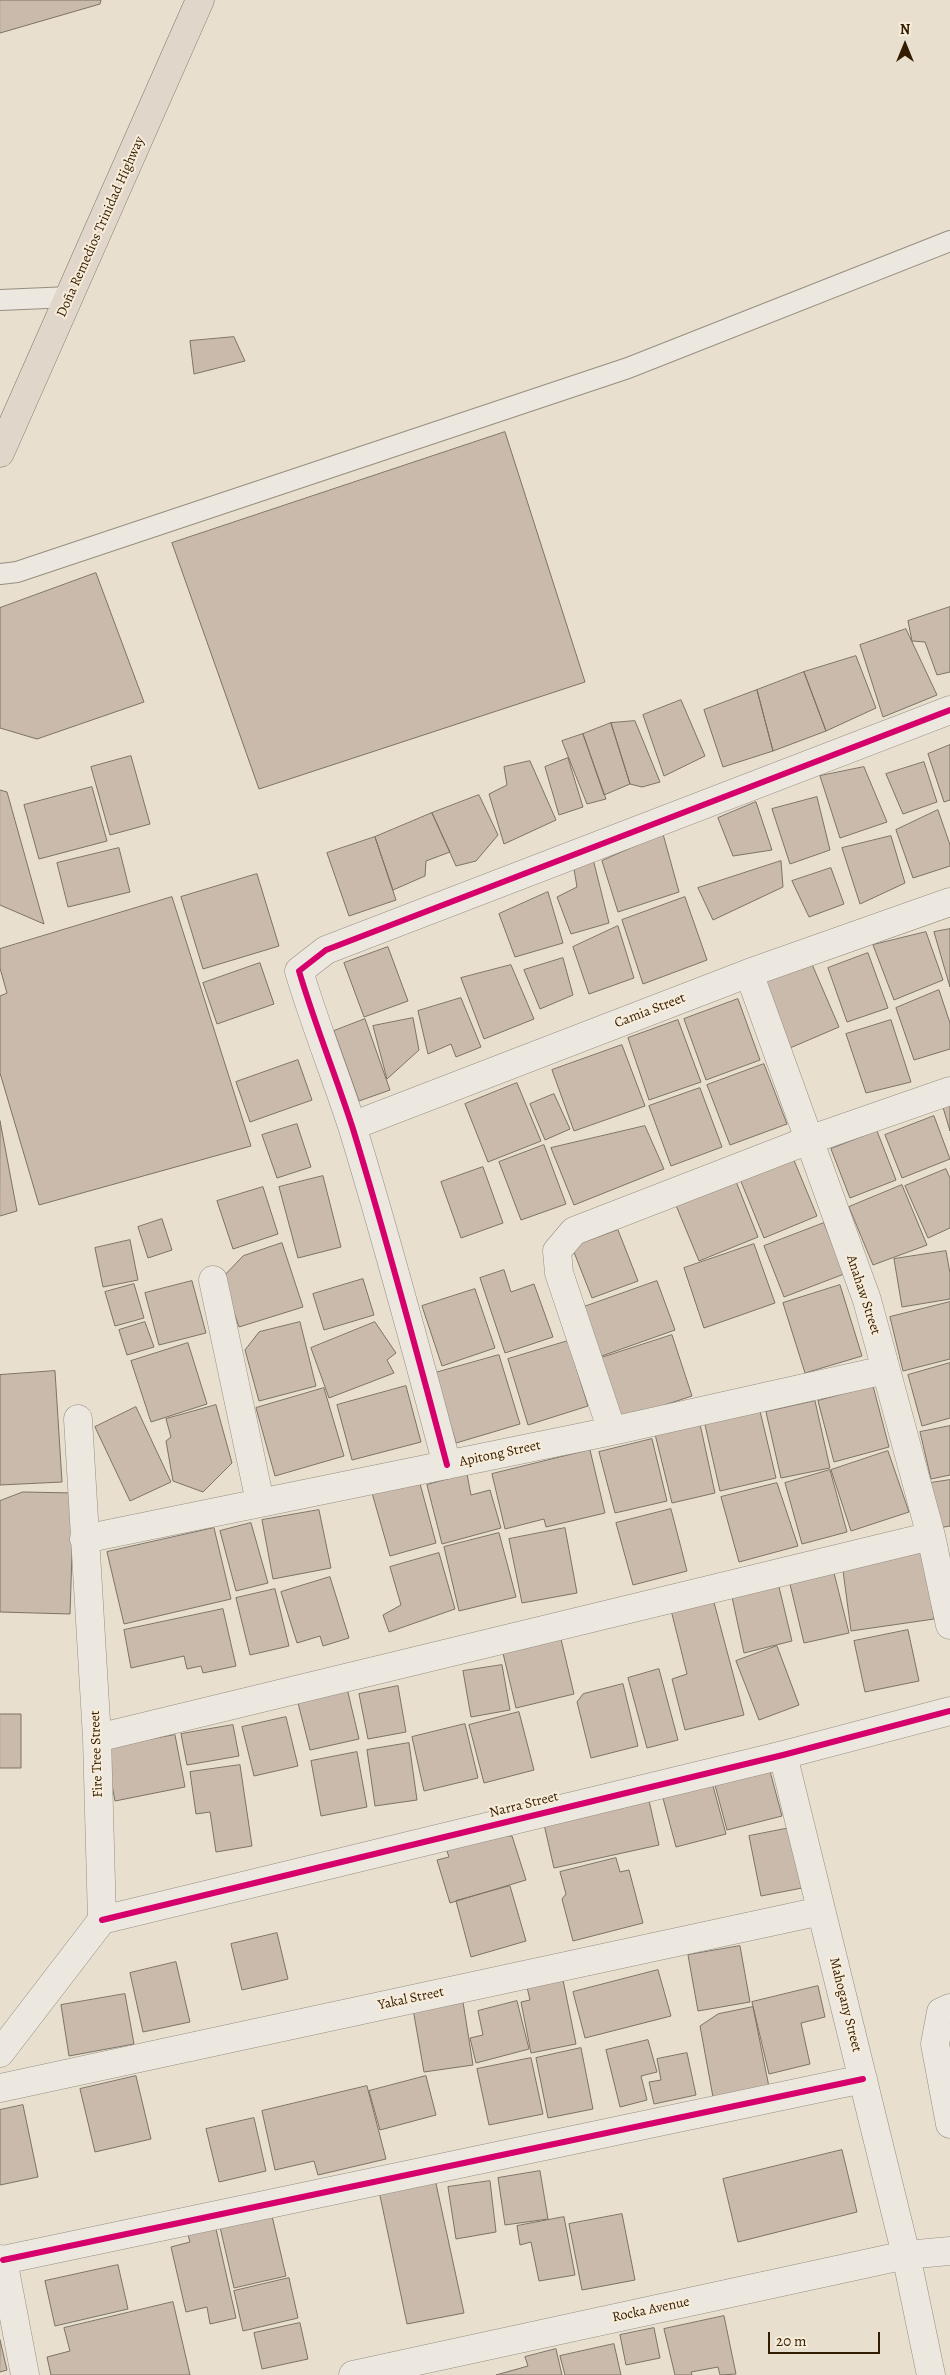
<!DOCTYPE html>
<html>
<head>
<meta charset="utf-8">
<style>
	body { margin:0 }
	#map { position:relative; width:950px; height:2375px; overflow:hidden; background:#e8dfce; font-family:Alegreya,serif }
	canvas { display:block }
	.north { position:absolute; left:880px; top:20px; width:50px; height:50px; -webkit-text-stroke:4px #f7ecd9; paint-order:stroke; rotate:0deg; font-size:14px; font-weight:700; line-height:20px; text-align:center; color:#341c00 }
	.north::after { content:''; display:block; margin:auto; width:18px; height:22px; background:#341c00; clip-path:polygon(50% 0,100% 100%,50% 72%,0 100%) }
	.scale { position:absolute; left:768px; top:2332px; width:112px; height:22px; box-sizing:border-box; border:2px solid #341c00; border-top:0; padding-left:6px; font-size:15px; line-height:18px; white-space:nowrap; color:#341c00; -webkit-text-stroke:4px #f7ecd9; paint-order:stroke }
</style>
</head>
<body>
<div id="map">
<canvas width="950" height="2375"></canvas>
<div class="north">N</div>
<div class="scale">20 m</div>
</div>
<script>
const g = document.querySelector('canvas').getContext('2d');
g.lineJoin = 'round';
function fillPath(path, color) { g.fillStyle = color; g.fill(path, 'evenodd'); }
function trace(path, color, width, dash) { g.strokeStyle = color; g.lineWidth = width; g.lineCap = dash ? 'butt' : 'round'; g.setLineDash(dash || []); g.stroke(path); }
function write(font, color, halo, rows, align = 'center') {
  g.font = font + ' Alegreya,serif'; g.lineWidth = 4; g.setLineDash([]); g.textBaseline = 'middle'; g.strokeStyle = halo; g.fillStyle = color; for (const [text, x, y, turn = 0] of rows) {
    g.save(); g.translate(x, y); g.rotate((+turn || 0) * Math.PI / 180); g.textAlign = isNaN(turn) ? turn : align; if (halo) g.strokeText(text, 0, 0); g.fillText(text, 0, 0); g.restore();
  }
}
const building = new Path2D(`
	M0,0H101L100,4L0,33Z
	M234,337L245,361L194,374L190,341Z
	M505,432L585,682L259,789L172,543Z
	M96,573L144,702L37,739L0,728V608Z
	M950,607V672L937,675L925,642L912,641L908,621Z
	M906,629L937,695L883,717L860,645Z
	M856,656L876,708L826,731L804,672Z
	M804,672L826,731L773,751L757,690Z
	M757,690L773,751L723,767L704,710Z
	M681,700L705,756L664,776L643,715Z
	M635,721L660,782L642,787L630,784L611,723Z
	M611,723L630,784L604,795L583,734Z
	M583,734L606,799L587,804L562,741Z
	M950,745V800L944,802L928,754Z
	M131,756L150,824L110,835L91,767Z
	M568,758L583,807L559,815L545,767Z
	M530,761L556,820L504,844L489,794L507,785L504,767Z
	M924,762L937,802L903,814L886,774Z
	M864,767L887,822L840,838L820,776Z
	M92,787L107,841L39,859L24,805Z
	M0,790L7,792L44,924L0,905Z
	M479,795L498,835L476,861L456,866L432,813Z
	M817,797L830,850L790,864L772,809Z
	M756,802L772,850L733,856L718,818Z
	M938,810L950,845V866L913,878L896,830Z
	M432,813L450,852L426,861L425,876L393,890L375,837Z
	M663,834L679,892L618,912L602,861Z
	M891,836L905,883L860,904L842,848Z
	M375,837L396,900L349,916L327,853Z
	M119,848L130,892L68,907L57,863Z
	M593,859L609,923L571,934L557,897L577,887L573,863Z
	M781,861L783,887L713,920L698,888Z
	M831,868L844,904L809,917L792,881Z
	M257,874L279,946L203,969L181,897Z
	M548,892L563,943L515,957L499,914Z
	M172,897L251,1146L39,1205L0,1073V996L7,993L0,968V949Z
	M685,897L707,960L643,984L622,920Z
	M618,926L634,978L589,994L573,947Z
	M950,929V987L934,932Z
	M926,932L943,980L894,1000L873,945Z
	M388,947L408,1001L364,1017L344,963Z
	M868,953L888,1008L847,1022L828,968Z
	M563,958L573,995L540,1009L524,970Z
	M811,962L839,1027L790,1048L762,983Z
	M260,963L274,1004L217,1024L203,983Z
	M511,965L534,1019L484,1039L461,978Z
	M939,990L950,1023V1049L914,1060L896,1008Z
	M461,998L481,1047L456,1057L451,1044L428,1054L418,1011Z
	M738,999L760,1060L706,1080L684,1019Z
	M413,1018L419,1050L387,1079L373,1026Z
	M365,1019L390,1090L359,1101L334,1031Z
	M678,1020L701,1082L649,1100L628,1038Z
	M891,1020L911,1082L866,1093L846,1034Z
	M622,1045L645,1106L574,1131L552,1070Z
	M298,1060L312,1100L250,1122L236,1082Z
	M764,1064L787,1124L730,1145L707,1085Z
	M517,1083L541,1141L488,1162L465,1104Z
	M700,1088L722,1147L671,1166L649,1106Z
	M554,1094L570,1129L545,1140L530,1104Z
	M950,1101V1131L942,1104Z
	M934,1116L950,1159L902,1178L885,1135Z
	M0,1121L17,1211L0,1216Z
	M297,1124L311,1167L277,1178L262,1135Z
	M645,1126L664,1169L574,1205L551,1148Z
	M877,1131L896,1180L850,1198L831,1149Z
	M544,1145L566,1204L521,1220L499,1162Z
	M793,1158L817,1216L764,1238L740,1179Z
	M483,1167L503,1223L461,1238L441,1182Z
	M946,1169L950,1178V1228L928,1238L905,1186Z
	M323,1176L341,1247L298,1258L279,1187Z
	M735,1179L758,1237L699,1261L675,1203Z
	M902,1185L927,1245L873,1265L849,1207Z
	M263,1187L278,1234L233,1249L217,1201Z
	M162,1219L172,1250L148,1258L138,1227Z
	M824,1223L844,1274L784,1297L764,1246Z
	M618,1230L638,1281L592,1298L572,1247Z
	M130,1240L138,1280L103,1287L95,1248Z
	M282,1243L303,1307L239,1327L222,1278L243,1256Z
	M754,1244L775,1303L704,1328L684,1268Z
	M946,1251L950,1273V1299L902,1307L894,1259Z
	M504,1270L511,1292L534,1284L553,1337L505,1353L480,1278Z
	M363,1279L374,1315L324,1330L313,1294Z
	M192,1281L206,1333L159,1345L145,1293Z
	M657,1281L675,1330L599,1357L581,1308Z
	M134,1284L144,1318L115,1326L105,1292Z
	M840,1285L862,1356L805,1373L783,1303Z
	M475,1289L495,1348L442,1366L422,1306Z
	M950,1302V1359L903,1371L890,1317Z
	M145,1322L154,1347L127,1355L119,1330Z
	M300,1322L316,1386L259,1401L245,1350L259,1332Z
	M375,1322L396,1353L387,1360L394,1373L329,1398L311,1348Z
	M672,1335L692,1396L622,1419L601,1358Z
	M568,1341L588,1406L528,1425L508,1359Z
	M188,1343L207,1404L151,1422L131,1361Z
	M499,1355L520,1424L456,1443L435,1373Z
	M950,1363V1418L922,1426L908,1375Z
	M55,1371L62,1482L0,1485V1375Z
	M406,1386L421,1442L352,1460L337,1405Z
	M873,1386L889,1447L834,1462L818,1401Z
	M324,1388L344,1456L275,1476L256,1408Z
	M815,1401L830,1468L781,1478L766,1412Z
	M216,1405L232,1463L203,1492L173,1481L166,1441L171,1437L166,1419Z
	M136,1407L171,1482L130,1501L95,1427Z
	M759,1407L776,1478L720,1491L703,1416Z
	M700,1424L715,1493L672,1503L655,1434Z
	M950,1426V1475L931,1479L920,1432Z
	M652,1439L667,1501L615,1513L599,1452Z
	M590,1450L605,1513L546,1527L544,1519L505,1529L492,1474Z
	M888,1451L909,1512L851,1531L831,1470Z
	M830,1470L847,1532L802,1544L785,1483Z
	M467,1474L471,1495L490,1490L501,1528L442,1544L427,1485Z
	M419,1480L436,1543L390,1556L372,1493Z
	M950,1480V1526L938,1528L930,1483Z
	M777,1483L798,1546L739,1562L721,1497Z
	M23,1492L74,1493L70,1614L0,1612V1501Z
	M671,1509L687,1571L633,1585L616,1523Z
	M319,1510L331,1568L273,1579L262,1520Z
	M251,1523L268,1583L236,1591L220,1531Z
	M214,1528L231,1599L124,1624L107,1552Z
	M565,1528L577,1593L522,1603L509,1539Z
	M499,1533L516,1597L459,1611L444,1547Z
	M924,1551L934,1619L851,1631L842,1563Z
	M439,1553L455,1609L389,1632L383,1615L401,1605L390,1567Z
	M833,1569L849,1633L804,1643L789,1580Z
	M330,1577L349,1638L323,1646L320,1636L297,1643L281,1592Z
	M779,1587L792,1641L744,1653L732,1597Z
	M275,1589L289,1646L250,1655L236,1598Z
	M712,1595L744,1715L685,1730L672,1679L687,1674L670,1606Z
	M223,1609L236,1666L203,1673L201,1666L187,1669L184,1656L131,1668L124,1630Z
	M908,1630L919,1681L865,1692L854,1641Z
	M560,1635L574,1694L516,1708L502,1649Z
	M777,1646L799,1705L759,1720L736,1661Z
	M502,1665L510,1710L471,1717L463,1671Z
	M659,1669L678,1740L647,1748L628,1678Z
	M346,1684L359,1739L310,1750L298,1703Z
	M623,1684L638,1746L591,1758L577,1702L583,1694Z
	M398,1686L406,1732L368,1739L359,1694Z
	M519,1712L534,1770L484,1783L469,1725Z
	M0,1714H21V1768H0Z
	M286,1717L298,1766L254,1776L242,1727Z
	M465,1724L478,1778L424,1791L412,1737Z
	M233,1725L239,1756L187,1765L181,1734Z
	M175,1735L185,1787L115,1801L105,1748Z
	M409,1743L417,1800L375,1806L367,1750Z
	M357,1752L367,1807L321,1816L311,1761Z
	M767,1760L782,1816L727,1830L712,1774Z
	M240,1765L252,1846L216,1852L210,1812L196,1814L190,1772Z
	M710,1775L726,1834L676,1847L660,1787Z
	M648,1796L659,1845L554,1868L543,1820Z
	M790,1828L802,1888L761,1896L749,1836Z
	M484,1835L512,1836L526,1880L450,1903L437,1860L449,1857L444,1842Z
	M616,1858L620,1872L629,1870L643,1923L573,1941L562,1899L566,1894L560,1872Z
	M510,1886L526,1941L471,1957L456,1901Z
	M277,1933L288,1979L242,1990L231,1944Z
	M740,1946L750,2002L698,2011L688,1955Z
	M176,1962L190,2022L143,2032L130,1973Z
	M658,1970L671,2016L585,2038L573,1992Z
	M563,1980L576,2044L531,2053L521,2002L530,2000L527,1987Z
	M818,1986L825,2017L801,2023L810,2064L769,2074L752,2002Z
	M125,1994L134,2044L69,2056L61,2005Z
	M517,2001L529,2049L476,2063L470,2038L483,2035L478,2011Z
	M463,2002L473,2065L424,2072L413,2009Z
	M753,2007L769,2087L713,2097L700,2026L718,2014Z
	M648,2040L657,2072L641,2076L647,2100L620,2107L606,2050Z
	M581,2048L593,2109L548,2118L536,2058Z
	M687,2053L696,2095L654,2104L649,2082L661,2080L657,2059Z
	M531,2058L543,2114L489,2125L477,2069Z
	M136,2076L151,2139L95,2152L80,2089Z
	M426,2076L436,2115L380,2130L369,2091Z
	M367,2086L386,2159L318,2175L314,2161L275,2170L262,2111Z
	M23,2105L38,2177L0,2185V2110Z
	M254,2118L266,2171L219,2182L206,2129Z
	M842,2150L857,2212L738,2242L723,2179Z
	M540,2171L548,2219L505,2225L498,2178Z
	M435,2179L464,2313L407,2324L379,2191Z
	M490,2181L496,2232L456,2239L448,2187Z
	M622,2214L635,2280L582,2290L569,2224Z
	M272,2216L286,2276L234,2288L220,2227Z
	M564,2217L575,2275L539,2281L531,2242L520,2245L517,2226Z
	M216,2229L236,2318L210,2324L207,2307L186,2312L171,2247L190,2242L188,2235Z
	M118,2265L128,2309L55,2326L45,2281Z
	M289,2278L298,2318L243,2331L234,2291Z
	M173,2302L190,2375H51L47,2357L70,2351L64,2328Z
	M724,2316L736,2374L720,2375L718,2367L691,2372L692,2375H675L664,2329Z
	M300,2323L308,2359L262,2369L254,2333Z
	M654,2328L660,2358L626,2365L620,2335Z
	M0,2340L7,2370L0,2372Z
	M614,2344L621,2375H565L560,2356Z
	M556,2349L562,2375H496L528,2366L525,2357Z`);
fillPath(building, '#cabaab');
trace(building, '#7c7366', 1);
const service = new Path2D(`
	M0,300L70,297
	M0,574L17,572L628,368L950,241`);
const minor = new Path2D(`
	M749,973L867,1300L931,1536L950,1625
	M352,1126L749,973L950,902
	M213,1280L260,1502
	M612,1431L559,1273L557,1251L574,1231L809,1140L950,1091
	M447,1465C417,1352 387,1240 353,1129C336,1076 315,1025 299,971L326,950L950,710
	M84,1539L612,1431L885,1370
	M97,1738L931,1536
	M783,1755L906,2255L931,2375
	M102,1920L783,1755L950,1711
	M950,2008L941,2012L935,2044L950,2124
	M0,2053L102,1920L97,1738L78,1419
	M0,2088L821,1911
	M0,2259L3,2260L25,2375
	M3,2260L863,2079
	M353,2375L906,2255L950,2251`);
const trunk = new Path2D(`
	M0,453L200,0`);
trace(service, '#968e81', 22);
trace(minor, '#968e81', 29);
trace(trunk, '#7c7366', 29);
trace(service, '#ece8e0', 20);
trace(minor, '#ece8e0', 28);
trace(trunk, '#e0d7ca', 28);
trace(new Path2D(`
	M447,1465C417,1352 387,1240 353,1129C336,1076 315,1025 299,971L326,950L950,710
	M102,1920L783,1755L950,1711
	M3,2260L863,2079`), '#d6006c', 6);
write('14px', '#341c00', '#f7ecd9', [
	["Doña Remedios Trinidad Highway",101,227,-66],
	["Camia Street",650,1011,-21],
	["Anahaw Street",863,1295,72],
	["Apitong Street",500,1454,-12],
	["Fire Tree Street",97,1754,-92],
	["Narra Street",524,1805,-14],
	["Yakal Street",411,1999,-12],
	["Mahogany Street",845,2005,76],
	["Rocka Avenue",651,2310,-12]
]);
</script>
</body>
</html>
